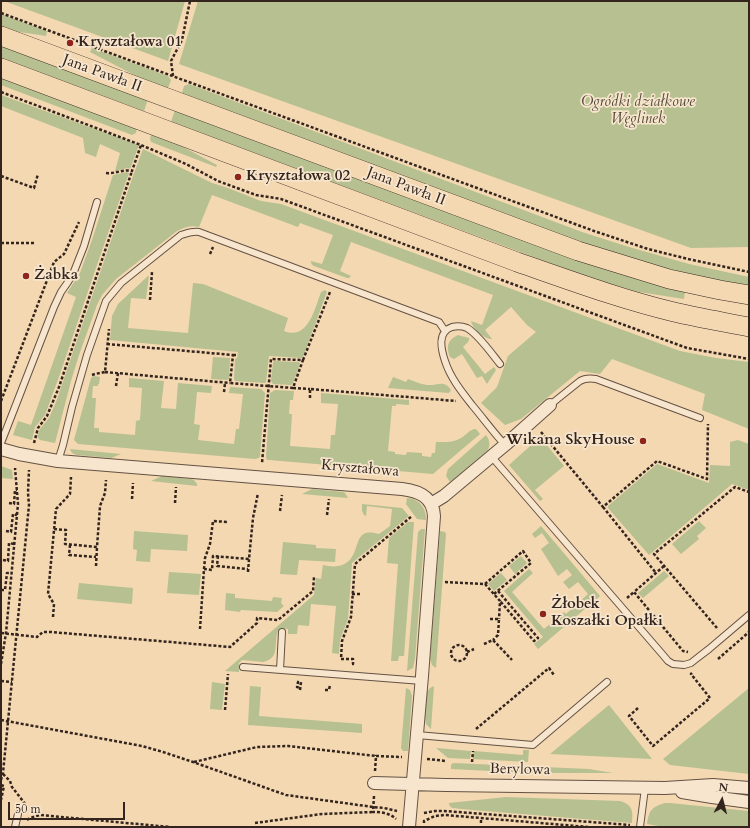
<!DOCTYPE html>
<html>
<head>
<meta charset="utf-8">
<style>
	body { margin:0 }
	#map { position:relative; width:750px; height:828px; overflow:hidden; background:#f3d8b2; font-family:Cardo,serif }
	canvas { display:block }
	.frame { position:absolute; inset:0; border:2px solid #34241e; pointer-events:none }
	.north { position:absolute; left:702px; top:780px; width:40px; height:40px; -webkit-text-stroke:3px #f7e6cd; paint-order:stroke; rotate:7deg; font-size:11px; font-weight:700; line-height:16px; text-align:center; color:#34241e }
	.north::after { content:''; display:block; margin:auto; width:14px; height:18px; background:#34241e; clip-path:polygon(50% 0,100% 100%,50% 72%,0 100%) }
	.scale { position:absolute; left:8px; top:802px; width:117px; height:18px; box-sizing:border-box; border:2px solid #34241e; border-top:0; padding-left:5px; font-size:12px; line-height:14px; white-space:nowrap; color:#34241e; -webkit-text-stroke:3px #f7e6cd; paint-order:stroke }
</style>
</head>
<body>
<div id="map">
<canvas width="750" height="828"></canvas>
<div class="frame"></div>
<div class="north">N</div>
<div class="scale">50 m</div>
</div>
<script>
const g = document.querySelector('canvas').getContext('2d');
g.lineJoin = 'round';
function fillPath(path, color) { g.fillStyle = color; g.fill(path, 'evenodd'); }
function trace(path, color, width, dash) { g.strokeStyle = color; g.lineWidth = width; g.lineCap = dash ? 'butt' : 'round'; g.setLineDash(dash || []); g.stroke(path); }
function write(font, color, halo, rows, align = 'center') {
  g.font = font + ' Cardo,serif'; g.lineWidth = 3.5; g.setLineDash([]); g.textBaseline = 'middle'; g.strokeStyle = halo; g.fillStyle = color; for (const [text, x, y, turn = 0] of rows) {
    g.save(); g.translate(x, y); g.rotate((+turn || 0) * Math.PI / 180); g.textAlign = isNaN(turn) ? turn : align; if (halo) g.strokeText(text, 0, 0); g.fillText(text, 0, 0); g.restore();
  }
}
fillPath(new Path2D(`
	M4,1H185L168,61Z
	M198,1H749V247L691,248L179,64Z
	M1,14L47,31L46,36L13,31L1,27Z
	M1,45L148,99L144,111L1,58Z
	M92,48L168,76L171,80L168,88L138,77L90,52Z
	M1,77L137,127L136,133L132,135L1,85Z
	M189,84L582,232L629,247L689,264L749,277V285L727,282L660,267L618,255L508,216L182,93L184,86Z
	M1,95L139,145L130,169L128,168L115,171L120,153L100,144L96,157L85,153L83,138L1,106Z
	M175,110L596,266L649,283L685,291L684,299L639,292L593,279L171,122Z
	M152,133L172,141L217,165L216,167L151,142L150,138Z
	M143,149L212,183L228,188L261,201L281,204L680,351L716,358L749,362V429L702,410L705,394L612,359L600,374L580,371L521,419L505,425L481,403L497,387L508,356L536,332L527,325L511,307L485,330L492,339C484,339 473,329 471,321L482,325L493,295L351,242L340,271L351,276L349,278H347L314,266C312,265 311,264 311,261L322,264L333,235L300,223L298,227L212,195L199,227C191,225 185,227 177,231L116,279L102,295L97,305L79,355L71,381L55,443L40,440L37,437L40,429L49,418L56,402L133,176Z
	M127,172L129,173L96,268L60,374L45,415L35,427L32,440L13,435L18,421L31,425L76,297L67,293L80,273L92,240L113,175Z
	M148,276H149L146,299L131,298L128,328L188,333L193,283L203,284L288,318L284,331C308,341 315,308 321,292L325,290L327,292L303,357L302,358L269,356L266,382L265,383L235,381L234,379L235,359L237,358L238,352L110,340L112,316L118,304Z
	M458,335L461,336L469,338V340L468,342L463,347L485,374L494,367L496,370L487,384L482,376L477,378L462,354L454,359L450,357C446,347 447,340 458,335Z
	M213,357L230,358V359L229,379L227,380L211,379Z
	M275,361L299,362L300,364L293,383L291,385L273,384L271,381L273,362Z
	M94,376L100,377L99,384H98V386H93L92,398H96L94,428H99V432L135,435L136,421L140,420L142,388L129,387V378L164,381L161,408L176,409L178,383L212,386L211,393L197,392L194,424L200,425L198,440L234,444L236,429H239L243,394L229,393L230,387L261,389L265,393L260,456L259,458L255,459L78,444L74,440L91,378Z
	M393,377L406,382L408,379C414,381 420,384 427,385C437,386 444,379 451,390L449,393L388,388Z
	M275,390L294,391L293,400H290L289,414H292L290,446L330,449L331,435H335L338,404L321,403V393L409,400V405L396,404V406H392L388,451L395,452V454L406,455L407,452L422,453V456L431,457L432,453H435L436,442C444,442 452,443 459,439C466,436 469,429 476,429L480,434L433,474L269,460H267L266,457L270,393Z
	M486,435C490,440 490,445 488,450L450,482L446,476L448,469Z
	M539,438H541L564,466L535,490L543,499L540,501L509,465Z
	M738,440L749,444V490L732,484L649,555L608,508V506L657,464L709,483L710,465L730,466V442Z
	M70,449L121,454L111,458L77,455C74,454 71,453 70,449Z
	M1,466L12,470L13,479L1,478Z
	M162,476L191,479L194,480L197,484V486L151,481Z
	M312,489L343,492L345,493L348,498L302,494Z
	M407,498C419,498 427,509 426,520L417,519L406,504Z
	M362,504L402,508L409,516L352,563L348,619L340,640L339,654L332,653L336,606L311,604L309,626L298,625L297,634H288V629L280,628C271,639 283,658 263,662L242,660L239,663V672L225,671L314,595L316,578L321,579L323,565C328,566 333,567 338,566C360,563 353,536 366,533C370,532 375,533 379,534L390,526L392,509L367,506L366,516L364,515L362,511Z
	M699,521L706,528L697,536L699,539L681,554L672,544Z
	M408,522H414L404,656H399L398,661H391L398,564L387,563L389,538Z
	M541,526L600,596L538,649L534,644L543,637L504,591L529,569L533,573L512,592L544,629L564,612L566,614L588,594L578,582L569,589L563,582L572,575L567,569L558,576L541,549L549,543L542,533L535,538L532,534Z
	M421,529H425L415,659L413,668L407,671L418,532Z
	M134,531L188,535L187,551L151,549L150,562L136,561L137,550L133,549Z
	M440,531L445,532L446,534L436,668L432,665L430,659Z
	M283,542L316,545V548L336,549L335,562L299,560L297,575L280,574Z
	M521,556L527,563L515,574L509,566Z
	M664,571L669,576L643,598L638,593Z
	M169,572L201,574L199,595L167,593Z
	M501,573L507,580L494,591L488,584Z
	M79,583L133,588L132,604L77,599Z
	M226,593L235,594V598L272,601L273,597L282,598L281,603L284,606L277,612L241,610L240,612L225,610Z
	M212,682L225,684L222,710L210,709Z
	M250,686L261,687L259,716L362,724V733L248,725Z
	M434,686L431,729L426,724L425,717L427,692L430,688Z
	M406,688L410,690L412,696L408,751H403L401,748Z
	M749,688V774L670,765L663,759Z
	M609,705L652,759L550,754Z
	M436,748L471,751L470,759L448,758Z
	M523,750H529L528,762L473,759L474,751L523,755Z
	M453,763L589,769L613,773H530L451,769V765Z
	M506,797L620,801C633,805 633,811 632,823L472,810L452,808L449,805V803Z
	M665,803H670L749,811V827H664L647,824C649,811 651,807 665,803Z`), '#b6c090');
const lane = new Path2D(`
	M500,364C492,354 478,334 467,328C462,326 457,326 452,327C437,332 441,349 445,361C450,377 461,391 472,405C483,418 493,432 505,445
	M550,405L580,381C585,378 590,378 596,379L700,418
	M1,443L54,307L61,292L68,282L73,274L84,246L97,202
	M491,456L663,655L668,661L673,664L684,665L691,663L696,659L709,649L749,615
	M58,461L63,445L72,407L87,355L106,301L121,283L181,235C188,233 193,231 199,232L439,322L445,331
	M243,667L422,681
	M280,670L282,632
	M417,735L533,745L607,682
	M15,827L18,814
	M640,827L645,788`);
const street = new Path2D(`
	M1,449L19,454L58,461L402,489C419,491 433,497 434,516L422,676L409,827
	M431,504L444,496L505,445L550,405
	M374,783L446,785L665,788L713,785L749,788
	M682,792L712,797L749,802`);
const primary = new Path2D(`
	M1,36L578,251L669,279L720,290L749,295
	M1,68L517,262C569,280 620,299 674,312C699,318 724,322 749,327`);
trace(lane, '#645143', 8);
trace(street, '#645143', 14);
trace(primary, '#34241e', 20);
trace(new Path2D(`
	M1,13L594,231L648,249L688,259L749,272
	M173,76L171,61L182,40L190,1
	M1,92L141,145L186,164L218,181L256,195L281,199L687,348L749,359
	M106,173C115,174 123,169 132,171L141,145
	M1,176L34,188L38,174
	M1,243H35
	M210,254L213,247
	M150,300L152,272
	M107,344L233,355L230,383L293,388L303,360L271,359L262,463
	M233,355H238
	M303,360L330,292
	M105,372L230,383
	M92,375L95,374L105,372L109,329
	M116,386L118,373
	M293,388L310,389
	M224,392L225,383
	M310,398V389L456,401
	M1,401L54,262L64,254L79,222
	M541,432L603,507L657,461L707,479L708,424
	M34,443L38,428L47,416L59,387L132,171
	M132,499L133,483
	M9,503L14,504L15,490H17
	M175,503L176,487
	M603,507L656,573
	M280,511L282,495
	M327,515L329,499
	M54,529L66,530L65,544L97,547L100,506L105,493L106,480
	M6,531L11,532L13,514L17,515
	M70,545L69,555L96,557
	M218,556L217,566L248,569
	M3,560L8,561L9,543L14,544
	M96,566L97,547
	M664,566L634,592L683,651L688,652
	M204,569L205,558L210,544L213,521L228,522
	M248,572L249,559
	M445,582L485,584L500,601L499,619
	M485,584L523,551L531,563L494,594
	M1,590H5L7,573H12
	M498,591L538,638L534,641L500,601
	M352,594H362
	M627,598L634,592
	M53,617L54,604L48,594L56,509L70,494L71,477
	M490,619H499L498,635L493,640
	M717,628L654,554L735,487L749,492
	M200,629L204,569L212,570L213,556L249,559L253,518L258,493
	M1,633L37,637L43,632H51L230,647L257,623V618L278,620L313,591L314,577
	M484,644L493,640L512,660
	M451 653a8 8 0 1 1 16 0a8 8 0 1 1-16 0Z
	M467,652L474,649
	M718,659L749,632
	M1,664L6,633L18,504L15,468
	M352,664H353V659H341L342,641L351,617L355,564L412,516
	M1,681L12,682
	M297,682H298L297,687L301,688
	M300,690L301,682
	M325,690H329L330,685
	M638,708L629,716L653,746L710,698L691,674L692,673
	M225,710L228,674
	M1,720L142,746L163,752L193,762L286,795L373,807L384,808L397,811
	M476,729L549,668L554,675
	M427,759L446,761
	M194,762L257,747L288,746L376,756
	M472,762L473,751
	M375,771L376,756L402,757
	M3,774L10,781L12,787L26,805
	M1,780L3,773L29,505L28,493L29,470
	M1,785L4,786L1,800
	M374,796L373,812C381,812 390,813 396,819
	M424,813L435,811H444L630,825
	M27,820L30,818L40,815L170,827
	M255,823L322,814L373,812
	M424,823V821L435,816L445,815L588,827
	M481,823V818`), '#34241e', 2.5, [3, 2]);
trace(lane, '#f7e6cd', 6);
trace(street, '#f7e6cd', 12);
trace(primary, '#f3d8b2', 19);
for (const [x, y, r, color] of [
	[70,43,4,"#8f2418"],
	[238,177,4,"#8f2418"],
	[26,276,4,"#8f2418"],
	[643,441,4,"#8f2418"],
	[543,614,4,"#8f2418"]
]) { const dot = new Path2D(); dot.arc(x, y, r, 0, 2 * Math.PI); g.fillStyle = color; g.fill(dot); trace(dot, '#f7e6cd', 1.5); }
write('bold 15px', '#34241e', '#f7e6cd', [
	["Kryształowa 01",78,43],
	["Kryształowa 02",246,177],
	["Żabka",34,276],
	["Wikana SkyHouse",635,441,"right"],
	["Żłobek",551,605],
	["Koszałki Opałki",551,622]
], 'left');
write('15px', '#34241e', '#f7e6cd', [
	["Jana Pawła II",102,74,20],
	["Jana Pawła II",406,187,21],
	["Kryształowa",360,469,5],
	["Berylowa",520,770,1]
]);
write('italic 15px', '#544b3a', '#f7e6cd', [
	["Ogródki działkowe",638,103],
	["Węglinek",638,120]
]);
</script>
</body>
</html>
